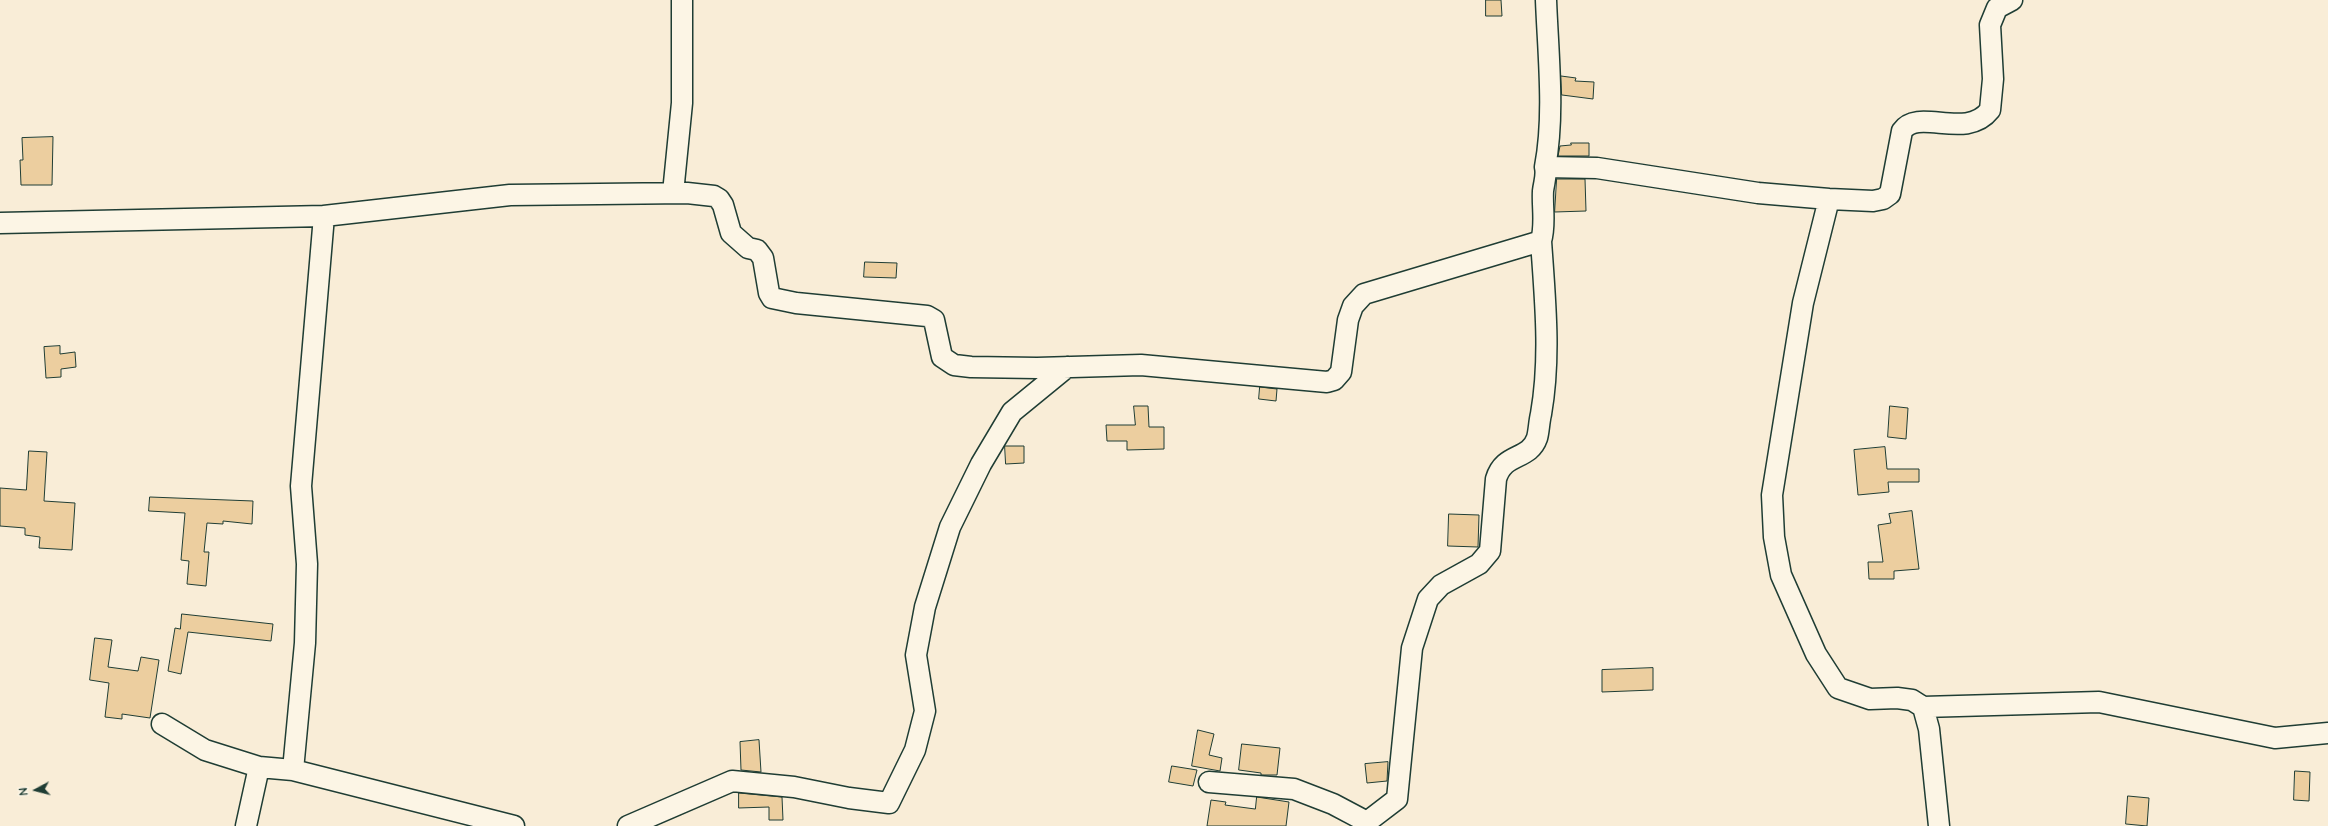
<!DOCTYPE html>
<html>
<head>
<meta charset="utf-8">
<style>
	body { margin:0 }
	#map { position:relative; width:2328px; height:826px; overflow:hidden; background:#f9edd7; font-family:"Architects Daughter",sans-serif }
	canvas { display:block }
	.north { position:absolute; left:16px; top:770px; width:40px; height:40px; -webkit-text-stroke:3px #fcf5e5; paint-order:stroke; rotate:263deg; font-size:11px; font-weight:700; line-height:16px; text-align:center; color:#1f3d34 }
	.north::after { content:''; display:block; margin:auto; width:14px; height:18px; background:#1f3d34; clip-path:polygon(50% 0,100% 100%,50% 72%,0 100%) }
</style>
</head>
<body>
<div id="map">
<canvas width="2328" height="826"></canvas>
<div class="north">N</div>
</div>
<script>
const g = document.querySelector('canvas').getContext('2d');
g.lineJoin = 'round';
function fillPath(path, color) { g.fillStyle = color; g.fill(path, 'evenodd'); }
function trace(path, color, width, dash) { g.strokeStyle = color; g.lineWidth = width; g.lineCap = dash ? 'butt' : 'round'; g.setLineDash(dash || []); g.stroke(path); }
const building = new Path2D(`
	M1486,0H1501L1502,16H1486Z
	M1561,76L1576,78L1575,81L1594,82L1593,99L1562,95Z
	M53,137L52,185H21L20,160H23L22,138Z
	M1571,143H1589V156H1558L1560,146L1571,145Z
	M1557,179H1585L1586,211L1555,212Z
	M865,262L897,263L896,278L864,277Z
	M60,346V354L75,352L76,367L61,369V377L46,378L44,347Z
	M1260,387L1277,389L1276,401L1259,399Z
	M1134,406H1148L1149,427H1164V449L1127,450V441H1107L1106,425H1135Z
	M1890,406L1908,408L1906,439L1888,437Z
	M1005,446H1024V463L1006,464Z
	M1885,447L1887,469H1919V482H1888L1889,492L1858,495L1854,450Z
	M29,451L47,452L44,501L75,503L72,550L39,548L40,537L25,535V528L0,526V488L26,490Z
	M150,497L253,501L252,524L223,521V524L207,523L204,552H209L206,586L187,584L189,561L181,560L185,513L149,511Z
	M1912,511L1919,569L1894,571V579H1869L1868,562H1883L1878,525L1891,523L1889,514Z
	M1449,514L1479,515L1478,547L1448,546Z
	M182,614L273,624L271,641L188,632L181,674L168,671L175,628L180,629Z
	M95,638L112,640L108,667L138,671L141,657L159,660L150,718L122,714V719L105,717L109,683L90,680Z
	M1653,668V690L1602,692V670Z
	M1198,730L1214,734L1209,755L1222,758L1220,771L1192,766Z
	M759,740L761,772L741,770L740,742Z
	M1242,744L1280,748L1277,775H1261V773L1239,770Z
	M1388,762L1387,781L1367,783L1365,764Z
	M1172,766L1197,770L1193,786L1169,782Z
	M2295,771L2310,772L2309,801L2294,800Z
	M739,793L782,797L783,820H769V807L739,808Z
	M2128,796L2149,798L2147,826L2126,824Z
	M1257,797L1289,802L1286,826H1207L1211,800L1226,802L1225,805L1255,809Z`);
fillPath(building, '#ecce9f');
trace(building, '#1f3d34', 1);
const minor = new Path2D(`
	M1545,167C1555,115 1548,53 1546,0
	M673,193L682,103V0
	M1829,199L1803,303L1772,495L1774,537L1781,575L1816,654L1838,688L1870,699L1897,698L1912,700L1923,707L1929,729L1939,826
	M0,223L324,216
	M1923,707L2099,702L2275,738L2328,733
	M162,724L205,750L259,767
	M293,770L514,826
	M1209,782L1294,789L1333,804L1367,822
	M246,826L259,767L293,770L305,643L307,564L301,486L324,216L510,195L687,193L714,196L719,199L723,205L731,233L748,248L757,250L763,258L769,293L772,298L796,303L927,316L934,320L942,357L954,365L971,367L1037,368L1141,365L1327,382L1334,380L1341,372L1348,320L1353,306L1364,294L1541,241C1546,224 1542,208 1543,191C1544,182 1547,176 1545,167L1597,168L1758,193L1829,199L1873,201L1883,199L1890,194L1902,131C1918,107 1966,141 1990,110L1993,79L1990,25L1997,8L2012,0
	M628,826L732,781L794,787L849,798L889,803L915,750L925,711L916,655L925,607L950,527L981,464L1012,412L1067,367
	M1367,826V822L1397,799L1412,648L1428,599L1441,585L1479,564L1490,551L1496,479C1504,452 1529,461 1537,438C1539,431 1539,422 1541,414C1551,357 1545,299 1541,241`);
trace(minor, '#1f3d34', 23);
trace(minor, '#fcf5e5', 20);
</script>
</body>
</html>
